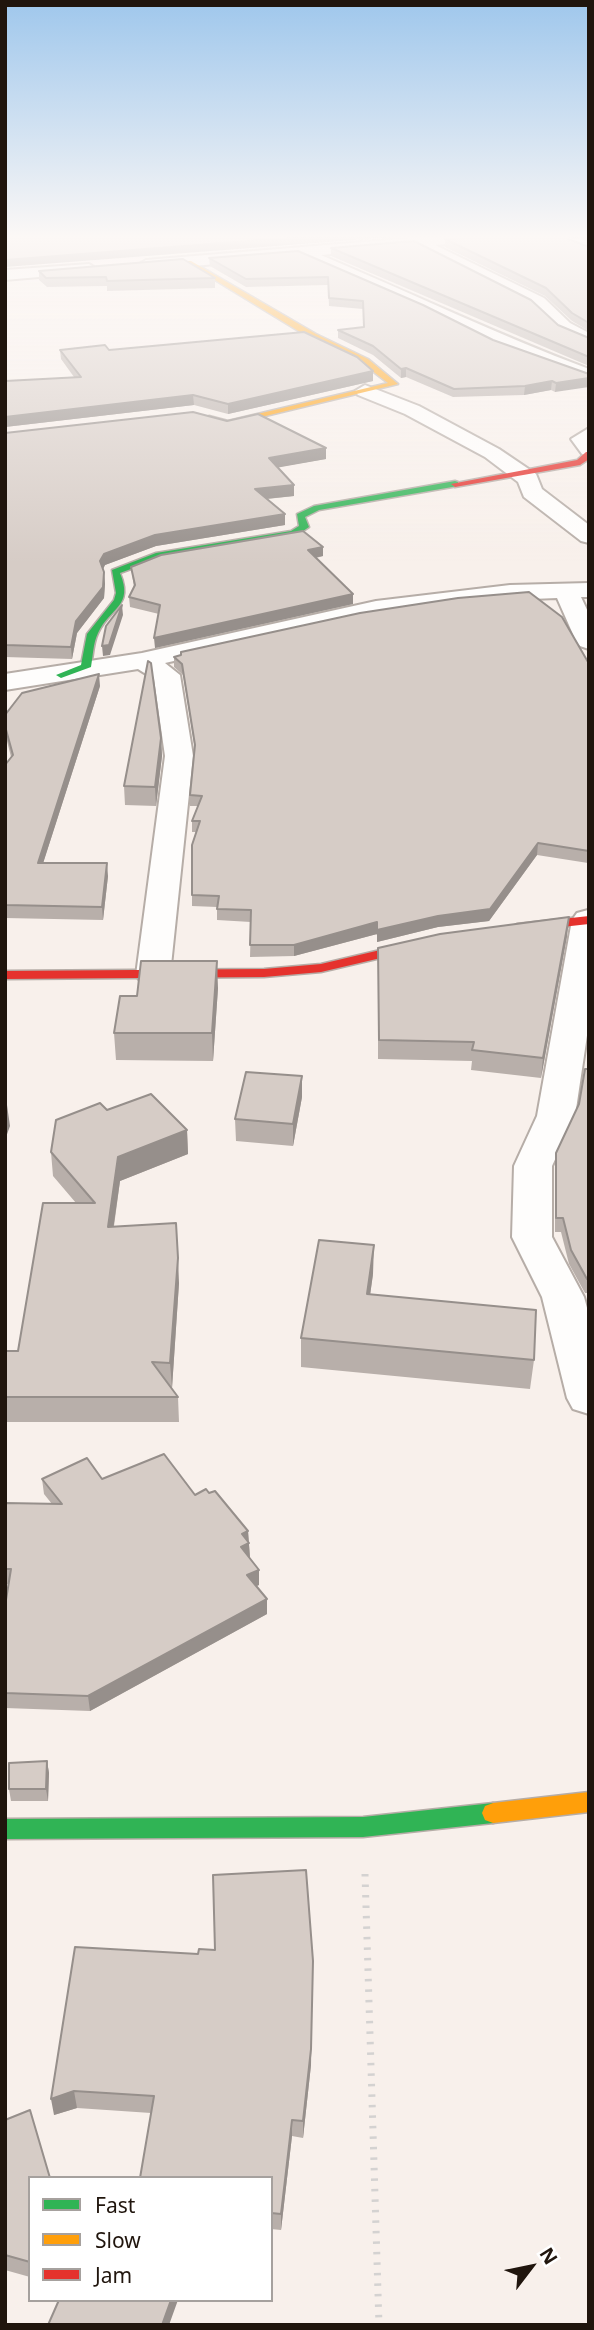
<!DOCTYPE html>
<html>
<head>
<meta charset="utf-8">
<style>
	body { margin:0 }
	#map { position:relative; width:594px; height:2330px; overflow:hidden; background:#f8f0eb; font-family:"Noto Sans",sans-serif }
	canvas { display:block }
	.frame { position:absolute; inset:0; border:7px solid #20150d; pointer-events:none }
	.legend { position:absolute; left:28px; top:2176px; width:245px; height:126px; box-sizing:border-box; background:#fff; border:2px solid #a6a19e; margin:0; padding:9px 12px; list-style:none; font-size:21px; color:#20150d }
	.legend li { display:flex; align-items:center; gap:14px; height:35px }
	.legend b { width:35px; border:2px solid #a6a19e }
	.north { position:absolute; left:496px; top:2232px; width:70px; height:70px; -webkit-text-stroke:5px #fff; paint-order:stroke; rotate:58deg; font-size:19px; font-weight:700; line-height:28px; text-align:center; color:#20150d }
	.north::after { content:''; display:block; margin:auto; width:24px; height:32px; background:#20150d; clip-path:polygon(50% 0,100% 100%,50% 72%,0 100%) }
</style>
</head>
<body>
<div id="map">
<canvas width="594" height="2330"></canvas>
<div class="frame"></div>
<ul class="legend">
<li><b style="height:9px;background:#30b455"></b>Fast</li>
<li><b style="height:9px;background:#ff9f0a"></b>Slow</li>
<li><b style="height:9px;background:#e5322d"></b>Jam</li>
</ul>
<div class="north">N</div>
</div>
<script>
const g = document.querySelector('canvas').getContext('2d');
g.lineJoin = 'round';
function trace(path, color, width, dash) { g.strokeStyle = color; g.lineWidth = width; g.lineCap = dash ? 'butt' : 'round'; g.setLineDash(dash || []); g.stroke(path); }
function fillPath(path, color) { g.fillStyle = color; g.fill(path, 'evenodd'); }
const street = new Path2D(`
	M411,238H468L461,243L435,245L544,298L570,323L589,333V345L558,331L532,306L414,247L321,255C411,293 498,335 589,369V381L493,346L424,311L299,257L146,270L138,265L146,260Z
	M89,264L97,269L95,272L5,280V270Z
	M365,385L419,406L499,449L536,474L542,489L589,525V543L581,541L524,497L518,482L485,457L405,414L358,395L355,391Z
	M589,428V456L582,454L571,439Z
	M589,583V597H581L589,614V649L580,646L576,641L557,598C423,601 295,634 165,663L180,675L193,756L170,975L165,982L153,985L141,982L136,975L165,756L154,679L138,669L5,690V674L142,653L376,601L510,585Z
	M588,910L589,1022L575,1116L552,1166V1237L584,1297L589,1315V1414L573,1409L567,1398L542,1297L512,1237L514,1166L537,1116L572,920L577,913Z`);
const fast = new Path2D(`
	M455,481L458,482V486L319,510L305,517L309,527L297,535L158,559L120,573C134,607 110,607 98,633C93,643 93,656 91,667L61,678L56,675L81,665L87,634L114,600L116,593L112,570L156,553L291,531L299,526L297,514L314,506Z
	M493,1803L501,1806L504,1813L501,1820L493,1823L363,1837L5,1839V1819L363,1817Z`);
const slow = new Path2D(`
	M187,261H191L316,334L368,359L398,384L228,425L206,420L209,416L228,421L388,383L362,363L310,338L187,263Z
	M589,1792V1812L493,1823L485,1820L482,1813L485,1806L493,1803Z`);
const jam = new Path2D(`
	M586,452H589V459L580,465L455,487L451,484L577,460Z
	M589,916V924L517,932L510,928L517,924Z
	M427,939L432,940L434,943L432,946L321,972L264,977L5,979V971L264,969L321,964Z`);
trace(street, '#b6ada7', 4);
trace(fast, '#b6ada7', 3);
trace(slow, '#b6ada7', 3);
trace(jam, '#b6ada7', 3);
trace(new Path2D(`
	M365,1874L379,2325`), '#d4d2d1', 7, [2.5, 8]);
fillPath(street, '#fefdfc');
fillPath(fast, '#30b455');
fillPath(slow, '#ff9f0a');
fillPath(jam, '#e5322d');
fillPath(new Path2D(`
	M579,238H589V242Z
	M445,239L589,247V331L572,321L545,296L445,247Z
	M331,248L558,325L589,338V366L331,256Z
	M298,251L493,340L589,374L555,392L551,390L524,395L453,397L406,377L401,378L373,355L338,338V330L363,327V309L329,306L328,285L246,287L210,266L209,258Z
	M39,271L215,278V288L107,291V286L47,287L39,280Z
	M60,350H109L373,381L228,414L194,405L5,427V381L74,377L61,359Z
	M5,433L326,448V459L278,467L294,485V496L267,499L285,514V525L156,546L105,565L103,569L105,584L104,598L77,633L72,659L5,657Z
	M323,547V556L316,558L353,594V604L155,648L159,614L130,607L129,597L134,587L131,567Z
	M174,657L589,667L588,863L537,855L489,921L438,927L377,942V934L294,956L250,957L251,922L217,920V907L192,906V895L197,832H192V821L198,806H190V795L195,750L183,675L174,667Z
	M100,686L43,863L108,876L103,920L5,918V765L11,757L5,733V715Z
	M161,738L162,756L156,806L125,805L124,786Z
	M567,936L541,1078L471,1070L472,1061L378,1059V948Z
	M218,988L213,1061L116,1060L114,1033L137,996Z
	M589,1069V1293H585L569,1264L561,1232H555V1167L556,1153L579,1104Z
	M302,1097L293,1146L236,1141L235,1119Z
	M107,1110L187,1130L188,1154L120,1181L114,1226L179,1283L172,1388H171L178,1397L179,1422H5V1351H18L76,1203L53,1176L51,1152Z
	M373,1274L370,1295L534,1360L530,1389L301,1367V1338Z
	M42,1479H102L195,1495L209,1493L248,1531L250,1558L259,1570V1585L256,1586L267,1614L90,1711L5,1708V1606L9,1584H5V1503L52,1504L44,1494Z
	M47,1761L49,1773L48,1801H11L9,1789Z
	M75,1947L311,2065L303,2138L292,2136L281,2230L271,2229V2178L151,2113L77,2108L54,2115Z
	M5,2120L30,2178V2277L5,2270Z`), '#b8afaa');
fillPath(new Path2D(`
	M286,238H379L5,267V260Z
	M406,368V377L401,378V369Z
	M373,371V381L228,414V404Z
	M589,378V387L555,392L556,383Z
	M552,381L551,390L524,395L525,386Z
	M193,395L194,405L5,427V417Z
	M326,448V459L270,469L269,458Z
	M294,485V496L255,500V489Z
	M285,514V525L156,546L105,565L101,573L100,561L104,554L155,535Z
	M323,547V556L308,559V550Z
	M104,572L105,584L104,598L77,633L72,659L71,647L76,621Z
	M353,594V604L155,648L154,638Z
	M122,605L123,615L110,655L103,656L102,646Z
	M99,674L100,686L39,876L38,863Z
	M161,738L162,756L156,806L155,787Z
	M538,843L537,855L489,921L438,927L377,942V930Z
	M107,863L108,876L103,920L102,907Z
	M569,917L567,936L541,1078L543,1058Z
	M377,922V934L294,956V945Z
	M217,961L218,988L213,1061L212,1033Z
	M302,1076V1097L293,1146V1124Z
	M7,1105L10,1126L5,1140V1111Z
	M187,1130L188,1154L120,1181L110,1251L108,1227L118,1157Z
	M374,1245L373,1274L366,1324L367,1294Z
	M178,1258L179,1283L172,1388L170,1363Z
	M248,1531L250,1558L242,1562V1534Z
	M259,1570V1585L248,1590L247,1575Z
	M267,1599V1614L90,1711L88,1696Z
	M47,1761L49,1773L48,1801L46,1789Z
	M313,1961L311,2065L303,2138V2121Z
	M74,2091L77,2108L54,2115L51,2099Z
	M292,2120V2136L281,2230V2214Z
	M171,2300H178L169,2325H162Z`), '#968f8b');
const building = new Path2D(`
	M5,238H286L5,260Z
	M463,238H566L589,247V323L572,313L546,288L445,239Z
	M414,241L531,300L558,325L589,338V357L331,248Z
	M298,251L423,305L493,340L589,374V378L556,383L552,381L525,386L454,389L406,368L401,369L373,346L338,330L364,327L363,301L329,298L328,277L246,279L209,258Z
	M183,259L215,278L107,281L106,277L46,278L39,271Z
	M304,332L357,357L373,371L228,404L193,395L5,417V381L81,377L60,350L105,345L109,350Z
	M193,412L227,421L258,414L326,448L269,458L294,485L255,489L285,514L155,535L104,554L100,561L104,572L103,587L76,621L71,647L5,645V433Z
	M303,531L323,547L308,550L353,594L154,638L160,605L129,597L135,585L131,567L161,555Z
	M529,592L562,617L588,662L589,851L538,843L490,909L438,916L377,930V922L294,945H250L251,910L217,909L219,896L192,895V845L200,821H192L202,796L190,795L195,745L182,664L174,657L181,655V652L360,613L458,598Z
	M122,605L109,645L102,646L106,626Z
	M148,661L151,663L161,738L155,787L124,786Z
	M99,674L38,863H107L102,907L5,905V765L13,755L5,726V715L22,693Z
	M569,917L543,1058L472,1050L474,1042L379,1040L378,948L440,934Z
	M141,961H217L212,1033H114L120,996H137Z
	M585,1069H589V1279H587L571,1250L563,1218H556V1153L579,1104Z
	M246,1072L302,1076L293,1124L235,1119Z
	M151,1094L187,1130L118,1157L108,1227L176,1223L178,1258L170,1363L152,1362L178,1397H5V1351H18L43,1203H95L51,1152L56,1120L100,1103L107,1110Z
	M319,1240L374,1245L367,1294L536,1310L534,1360L301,1338Z
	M164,1454L195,1495L206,1489L209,1493L215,1491L248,1531L242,1534L249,1543L241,1547L259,1570L247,1575L267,1599L88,1696L5,1693V1606L11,1569H5V1503L62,1504L42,1479L87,1458L102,1479Z
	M47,1761L46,1789H9V1763Z
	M306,1870L313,1961L311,2049L303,2121L292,2120L281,2214L271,2213V2178H140L154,2096L74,2091L51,2099L75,1947L198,1954L199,1949L215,1950L213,1875Z
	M30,2110L50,2178H30V2262L5,2255V2120Z
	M59,2300H171L162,2325H48Z`);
fillPath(building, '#d6ccc6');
trace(building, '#968f8b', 2);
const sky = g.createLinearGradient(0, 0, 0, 564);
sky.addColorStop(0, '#9fc7ec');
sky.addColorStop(0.42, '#fcf8f6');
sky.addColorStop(1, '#fcf8f600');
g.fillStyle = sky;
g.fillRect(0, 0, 594, 564);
</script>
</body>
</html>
